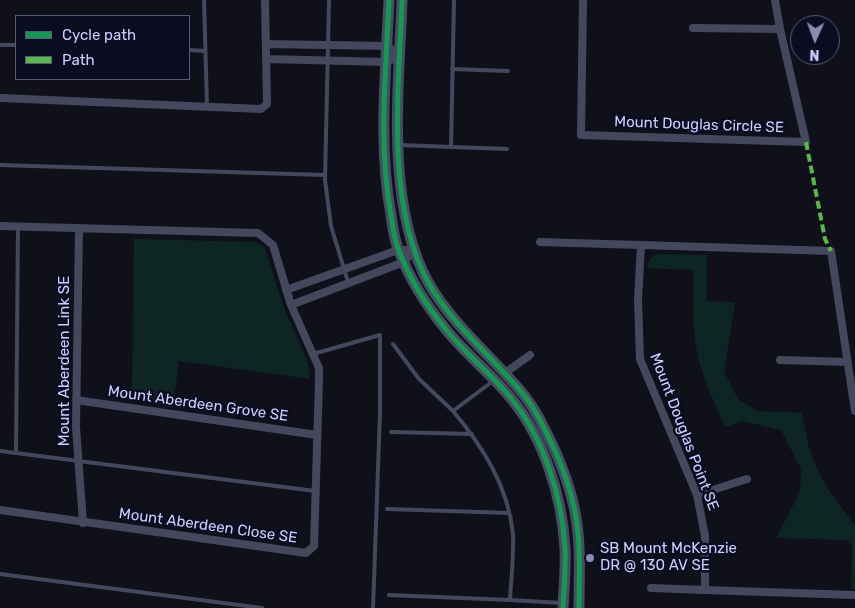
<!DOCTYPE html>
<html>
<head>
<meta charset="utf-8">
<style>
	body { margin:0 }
	#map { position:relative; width:855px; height:608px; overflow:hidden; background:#10101b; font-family:Rubik,sans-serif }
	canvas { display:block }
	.legend { position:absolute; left:15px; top:15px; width:175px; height:65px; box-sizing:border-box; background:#0b0c20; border:1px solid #585a79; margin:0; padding:6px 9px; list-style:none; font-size:15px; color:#cbcfff }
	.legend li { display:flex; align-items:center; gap:10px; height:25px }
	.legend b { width:25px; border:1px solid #585a79 }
	.north { position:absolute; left:790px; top:15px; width:50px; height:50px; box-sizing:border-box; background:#0b0c20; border:1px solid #585a79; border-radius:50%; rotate:182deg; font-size:14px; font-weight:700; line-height:20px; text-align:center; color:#cbcfff }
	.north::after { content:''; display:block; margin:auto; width:18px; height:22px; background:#8a8caf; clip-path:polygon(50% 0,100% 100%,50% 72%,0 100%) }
</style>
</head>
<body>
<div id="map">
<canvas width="855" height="608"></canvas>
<ul class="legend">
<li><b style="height:6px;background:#139951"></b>Cycle path</li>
<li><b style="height:6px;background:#58b947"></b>Path</li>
</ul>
<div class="north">N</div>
</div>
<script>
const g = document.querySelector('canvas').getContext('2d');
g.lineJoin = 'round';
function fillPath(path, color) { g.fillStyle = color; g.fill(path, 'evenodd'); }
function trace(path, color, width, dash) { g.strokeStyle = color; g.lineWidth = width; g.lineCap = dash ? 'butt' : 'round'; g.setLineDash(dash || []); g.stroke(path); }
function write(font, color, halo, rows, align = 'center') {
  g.font = font + ' Rubik,sans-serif'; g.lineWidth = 5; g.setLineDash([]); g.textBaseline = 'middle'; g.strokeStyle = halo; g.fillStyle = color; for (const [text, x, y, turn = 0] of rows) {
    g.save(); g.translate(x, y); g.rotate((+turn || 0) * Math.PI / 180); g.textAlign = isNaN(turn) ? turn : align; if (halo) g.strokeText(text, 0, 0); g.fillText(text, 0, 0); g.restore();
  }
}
fillPath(new Path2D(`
	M134,239L255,242L264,246L284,308L307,360L310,379L179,361L173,406L132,401Z
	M657,254L707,255L706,301L735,302L724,372L738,399L758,411L802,413L808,444L816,467L828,489L855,526V589H851L852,546L847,540L776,538L800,492L801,469L781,430L742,421L725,427C714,401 701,375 696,347C692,322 693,296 694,270L647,268C648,261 651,257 657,254Z`), '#0e2623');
trace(new Path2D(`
	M204,0L207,106
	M329,0L325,180L331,226L348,282
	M0,45H16
	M189,50L205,51
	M452,69L508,71
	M399,145L507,149
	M451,147L454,0
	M0,165L325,175
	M393,344L419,379L453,411
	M313,354L380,335V413L373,608
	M493,381L453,411C483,447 508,486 513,534C514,556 511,579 510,600L562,603
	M391,432L472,434
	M0,451L315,491
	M16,453L18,226
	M387,509L509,513
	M0,574L262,608
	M389,595L510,600`), '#44485d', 4);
trace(new Path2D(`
	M583,0L581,135L806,142L780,29L775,0
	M693,28L780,29
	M266,44L387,46L400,56L386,62L266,59
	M0,98L261,109L267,104L265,0
	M0,226L258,233L273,245L291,305L319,368V381L314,546L306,553L0,510
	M79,229L76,427L83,523
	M540,242L641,245
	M286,290L398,250H414
	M291,305L404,262L414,250
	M780,360L847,362
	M505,373L530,355
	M76,400L317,435
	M855,411L831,251L641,245L638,300L640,359L697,495L705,536V590L855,595
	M697,495L747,479
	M651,588L705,590`), '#44485d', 8);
trace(new Path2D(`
	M389,0C386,71 378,145 391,215C393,227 394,240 399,251C410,280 428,308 448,332C467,355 491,374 510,397C544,438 562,496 565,548C566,567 564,588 563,608
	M402,0C399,88 385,203 428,282C451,323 488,353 518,388C530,401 539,417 546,432C560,459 571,488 576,518C581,547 579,578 579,608`), '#474c62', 11);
trace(new Path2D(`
	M806,142L825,239L831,251`), '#58b947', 4, [8, 4]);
trace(new Path2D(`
	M389,0C386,71 378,145 391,215C393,227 394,240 399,251C410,280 428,308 448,332C467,355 491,374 510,397C544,438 562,496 565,548C566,567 564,588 563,608
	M402,0C399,88 385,203 428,282C451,323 488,353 518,388C530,401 539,417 546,432C560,459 571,488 576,518C581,547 579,578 579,608`), '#139951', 5);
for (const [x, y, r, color] of [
	[590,558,5,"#8a8caf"]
]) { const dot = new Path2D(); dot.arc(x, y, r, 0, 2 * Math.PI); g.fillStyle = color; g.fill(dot); trace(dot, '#0b0c20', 2); }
write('15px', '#cbcfff', '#0b0c20', [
	["Mount Douglas Circle SE",699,125,2],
	["Mount Aberdeen Link SE",65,361,-90],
	["Mount Aberdeen Grove SE",198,404,8],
	["Mount Douglas Point SE",684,432,69],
	["Mount Aberdeen Close SE",208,526,8]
]);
write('15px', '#cbcfff', '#0b0c20', [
	["SB Mount McKenzie",600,549],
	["DR @ 130 AV SE",600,566]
], 'left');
</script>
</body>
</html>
